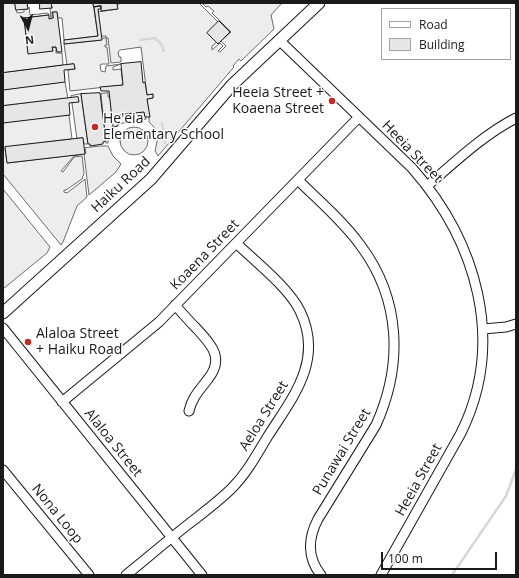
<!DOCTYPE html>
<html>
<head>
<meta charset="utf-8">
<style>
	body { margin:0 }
	#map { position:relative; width:519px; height:578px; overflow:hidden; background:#fff; font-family:"Open Sans",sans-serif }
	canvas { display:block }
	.frame { position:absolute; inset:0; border:4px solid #1a1a1a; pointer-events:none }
	.legend { position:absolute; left:381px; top:8px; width:130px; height:52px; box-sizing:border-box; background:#fff; border:1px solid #a3a3a3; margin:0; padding:5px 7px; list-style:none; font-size:12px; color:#1a1a1a }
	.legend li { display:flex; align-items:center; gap:8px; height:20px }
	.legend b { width:20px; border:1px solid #a3a3a3 }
	.north { position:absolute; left:8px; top:8px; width:40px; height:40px; -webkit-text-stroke:3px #fff; paint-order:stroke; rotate:173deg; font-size:11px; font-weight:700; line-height:16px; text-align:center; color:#1a1a1a }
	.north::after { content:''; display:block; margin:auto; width:14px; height:18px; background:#1a1a1a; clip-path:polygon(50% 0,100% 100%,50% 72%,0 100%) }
	.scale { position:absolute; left:381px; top:552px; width:116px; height:18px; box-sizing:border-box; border:2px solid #1a1a1a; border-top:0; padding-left:5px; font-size:12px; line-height:14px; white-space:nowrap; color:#1a1a1a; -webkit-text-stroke:3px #fff; paint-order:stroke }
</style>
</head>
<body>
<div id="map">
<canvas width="519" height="578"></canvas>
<div class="frame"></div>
<ul class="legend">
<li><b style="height:5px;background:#fff"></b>Road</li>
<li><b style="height:11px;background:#e6e6e6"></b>Building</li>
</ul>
<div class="north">N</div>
<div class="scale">100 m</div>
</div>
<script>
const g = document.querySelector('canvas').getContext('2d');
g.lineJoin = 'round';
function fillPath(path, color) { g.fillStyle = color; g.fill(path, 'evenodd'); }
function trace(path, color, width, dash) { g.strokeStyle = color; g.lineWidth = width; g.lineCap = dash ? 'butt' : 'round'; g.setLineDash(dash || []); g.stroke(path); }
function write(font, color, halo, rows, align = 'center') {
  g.font = font + ' "Open Sans",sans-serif'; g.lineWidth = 3; g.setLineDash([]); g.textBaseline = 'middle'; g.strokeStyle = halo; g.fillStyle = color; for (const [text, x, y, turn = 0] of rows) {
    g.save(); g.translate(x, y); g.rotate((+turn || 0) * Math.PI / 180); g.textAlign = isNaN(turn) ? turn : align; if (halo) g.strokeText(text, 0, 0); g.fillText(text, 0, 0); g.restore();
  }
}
const built = new Path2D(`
	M3,3H15L17,13L24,12V9H28L29,7L30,15L48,13L49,15L24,18L28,53L53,51L52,48L56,47V53H62L63,65L3,73Z
	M51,3H93L98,36L64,40L62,18H58L57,12H52V18L51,19L50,8H52Z
	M124,3H199L218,22L217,42L212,46V50L220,43L223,46L218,51L220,52L226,46L221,41L231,32L212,13L214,11L208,6L206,7L202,3H282L271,15L274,29L241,61L239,59L233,66L234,67L158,156L155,151L157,142V137L153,129L155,128L149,122V117L147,99L153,98V94L147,95L141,47L120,50L118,52L119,57H121V62L111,63L108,38H106L107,45H105V47H107L109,64H102L100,65L101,71L105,72L106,66L121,64L113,67V70L121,69L123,85L70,91L68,70L75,69L74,64L67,65L64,44L101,40V38H106V36H101L98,12L117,9V4Z
	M65,82L68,99L3,106V90Z
	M108,93V97H110L113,126L109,132L108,143H106L101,94Z
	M81,94L88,144H84L83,138L77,139L71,96Z
	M144,112L146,119L118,124L117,115Z
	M69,115L72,139L5,148L7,163L82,154L74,156L61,171L63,172L74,157L82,156L84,173L82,179L66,190H64V192L67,193L85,179L87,197L77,206L63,242L61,245L3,174V123Z
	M120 141a14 14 0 1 1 28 0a14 14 0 1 1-28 0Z
	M101,146H108L113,156L121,164L116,172L89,195L84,154L86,153L85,148Z
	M3,189L50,247L47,253L3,289Z`);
fillPath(built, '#ededed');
trace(built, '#6a6a6a', 1);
trace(new Path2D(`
	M140,40L155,38L161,44L164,51
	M162,123L165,143
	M452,575L506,496L516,469`), '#d7d7d7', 2.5);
const building = new Path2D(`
	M15,3H27L28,9L16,10Z
	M40,3H51L52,8L40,9Z
	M93,3H124L117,4L118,9L101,11V6L94,7Z
	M101,6V9H98L102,40L64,44V40L98,36L94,7Z
	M53,12H57L62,52H57L56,47H52L53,51L28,54L24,18L49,15V19L53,18Z
	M219,21L230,32L218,44L207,33Z
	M141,62L143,83L145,82L147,95L153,94V98L147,99L150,117H145L144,112L117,115L118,126L113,127L109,91H101L100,87L123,85L121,64Z
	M74,64L75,69L64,70L65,82L3,90V73Z
	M100,93L106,141L103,142V144L90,146V144H88L81,94Z
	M78,97L79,102L69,103L70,115L3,123V106Z
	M83,138L85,154L7,163L5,147Z`);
fillPath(building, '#e6e6e6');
trace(building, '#1a1a1a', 1);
const minor = new Path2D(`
	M279,40L412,168C477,242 506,342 461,433L381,575
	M298,180C319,201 343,221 361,246C401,300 403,365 376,425L318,519C308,538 307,558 321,575
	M427,186C455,162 483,135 516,118
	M175,305C182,313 189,321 196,328C211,344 225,358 208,379C200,390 192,397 189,411
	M3,328L202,575
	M483,329L506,327L516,324
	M62,402L159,322L359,117
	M3,470L89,575
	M126,575C147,558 168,540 190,523C204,512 219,501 232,488C247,473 257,454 268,436C293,397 324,360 300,311C289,288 256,262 236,243`);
const major = new Path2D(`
	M3,313L151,179L232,85L319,3`);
trace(minor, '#1a1a1a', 11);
trace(major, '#1a1a1a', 13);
trace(minor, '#fff', 9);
trace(major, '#fff', 11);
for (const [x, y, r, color] of [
	[332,101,4,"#c62828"],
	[95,127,4,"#c62828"],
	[28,342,4,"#c62828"]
]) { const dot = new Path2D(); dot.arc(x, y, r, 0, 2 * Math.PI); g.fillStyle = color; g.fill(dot); trace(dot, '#fff', 1.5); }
write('14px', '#1a1a1a', '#fff', [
	["Heeia Street +",324,93,"right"],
	["Koaena Street",324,109,"right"],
	["He'eia",103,119],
	["Elementary School",103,135],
	["Alaloa Street",36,334],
	["+ Haiku Road",36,350]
], 'left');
write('14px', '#1a1a1a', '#fff', [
	["Heeia Street",412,152,46],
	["Haiku Road",121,185,-43],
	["Koaena Street",205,255,-46],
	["Aeloa Street",264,416,-58],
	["Alaloa Street",113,443,51],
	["Punawai Street",342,452,-59],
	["Heeia Street",419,480,-61],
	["Nona Loop",57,514,51]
]);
</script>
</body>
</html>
